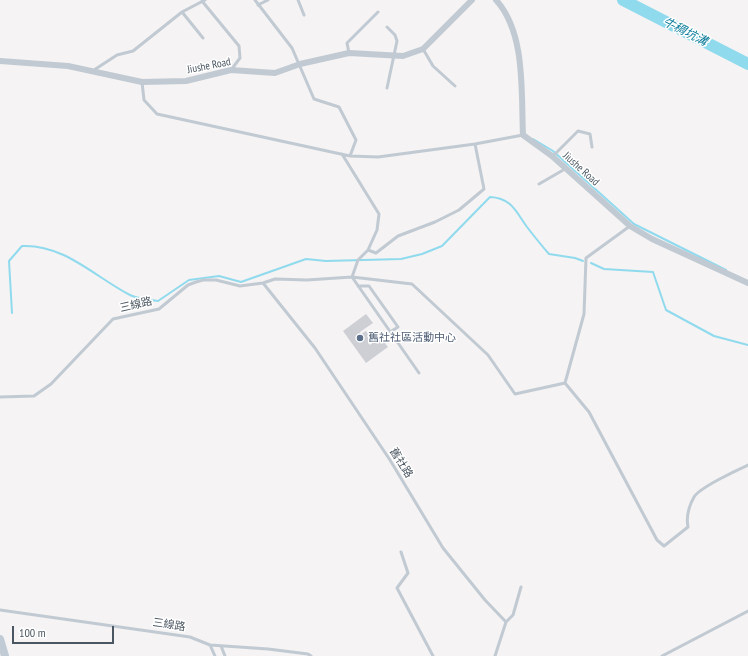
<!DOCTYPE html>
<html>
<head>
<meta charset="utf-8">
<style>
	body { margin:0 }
	#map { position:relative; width:748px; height:656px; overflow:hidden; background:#f5f3f3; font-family:"PT Sans Narrow",sans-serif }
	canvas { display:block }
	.scale { position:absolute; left:12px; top:626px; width:102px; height:18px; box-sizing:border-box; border:2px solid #4a5661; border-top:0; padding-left:5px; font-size:12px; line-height:14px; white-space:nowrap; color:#4a5661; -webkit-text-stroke:3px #fff; paint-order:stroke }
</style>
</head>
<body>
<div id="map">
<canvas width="748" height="656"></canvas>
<div class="scale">100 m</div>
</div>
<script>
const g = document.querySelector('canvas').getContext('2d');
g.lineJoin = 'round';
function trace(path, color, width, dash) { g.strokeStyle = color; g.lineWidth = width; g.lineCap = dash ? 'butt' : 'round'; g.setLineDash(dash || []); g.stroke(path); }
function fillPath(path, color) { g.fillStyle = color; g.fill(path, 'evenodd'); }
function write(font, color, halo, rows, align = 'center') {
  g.font = font + ' "PT Sans Narrow","Noto Sans TC",sans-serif'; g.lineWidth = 3; g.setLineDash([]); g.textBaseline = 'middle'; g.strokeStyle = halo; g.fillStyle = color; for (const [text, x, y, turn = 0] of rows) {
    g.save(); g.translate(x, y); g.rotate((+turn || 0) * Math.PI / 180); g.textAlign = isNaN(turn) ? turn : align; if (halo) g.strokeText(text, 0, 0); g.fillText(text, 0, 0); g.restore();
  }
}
trace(new Path2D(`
	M533,139L553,151L634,224L726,270
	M591,263L604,269L653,272L666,310L714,336L748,345
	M12,313L9,261L22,246C64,244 95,277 130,295C138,299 149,300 158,301L189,280L219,276L241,282L306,259L326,261L401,259L422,254L442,246L490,197C512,198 516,212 527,227C534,236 541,245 549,254L575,258L583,261`), '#90daee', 2);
trace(new Path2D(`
	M623,0L748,64`), '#90daee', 12);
fillPath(new Path2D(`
	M366,314L373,323L360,332L361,334L366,331L372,339L368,342L370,345L380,337L388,347L366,363L343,331Z`), '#cdcfd5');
trace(new Path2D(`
	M255,0L292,48L314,99L339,107L356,140L350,156
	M298,0L304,15
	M202,1L239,46L240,58L231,70
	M258,5L268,0
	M182,12L203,38
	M423,49L433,66L455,86
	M349,53L347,43L378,12
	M94,70L117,55L133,51L182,12L205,0
	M142,82L144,100L157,114L350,156L378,157L475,144L523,135
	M387,88L397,41L395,35L387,27
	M342,154L379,214L377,230L368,250L358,260L352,277L419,373
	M553,156L578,131L590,134L592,147
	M539,184L565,169
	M368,250L376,253L398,236L435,222L459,210L484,189L475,144
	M263,283L315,348L390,460L443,548L485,600L506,622L495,656
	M358,286H369L398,327L390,332
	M565,383L589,412L657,540L664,546L688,527C686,517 689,506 694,497C699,488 737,470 748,465
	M0,397L34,396L51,384L113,319L159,309L188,285L196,282L203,280H216L240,286L263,283L275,279L307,280L352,277L412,284L488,355L515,394L565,383L584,314L586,258L630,226
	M401,552L408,573L397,588L433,656
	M0,610L190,637L210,645L268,649L308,654L311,656
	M506,622L513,615L521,587
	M210,645L215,656
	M221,646L225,656
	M662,656L748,611`), '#c1cad2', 3);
trace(new Path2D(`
	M496,0C526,33 521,92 523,135L552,156L630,226L652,239L748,283
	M0,61L68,66L142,82L186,81L231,70L275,73L300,64L349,53L403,56L423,49L472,0`), '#c1cad2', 6);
trace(new Path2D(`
	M0,639L5,656`), '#c1cbd6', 8);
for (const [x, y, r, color] of [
	[360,338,4,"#5c6f8a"]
]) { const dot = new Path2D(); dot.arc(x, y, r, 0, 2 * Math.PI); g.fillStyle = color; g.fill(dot); trace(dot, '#fff', 1.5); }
write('11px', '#4a5661', '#fff', [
	["Jiushe Road",209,66,-11],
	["Jiushe Road",581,169,42],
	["三線路",136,305,-13],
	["舊社路",401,463,58],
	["三線路",169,625,8]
]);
write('11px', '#4e5e75', '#fff', [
	["舊社社區活動中心",368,338]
], 'left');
write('italic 12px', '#0c7c9b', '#fff', [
	["牛稠坑溝",685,32,27]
]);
</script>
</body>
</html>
